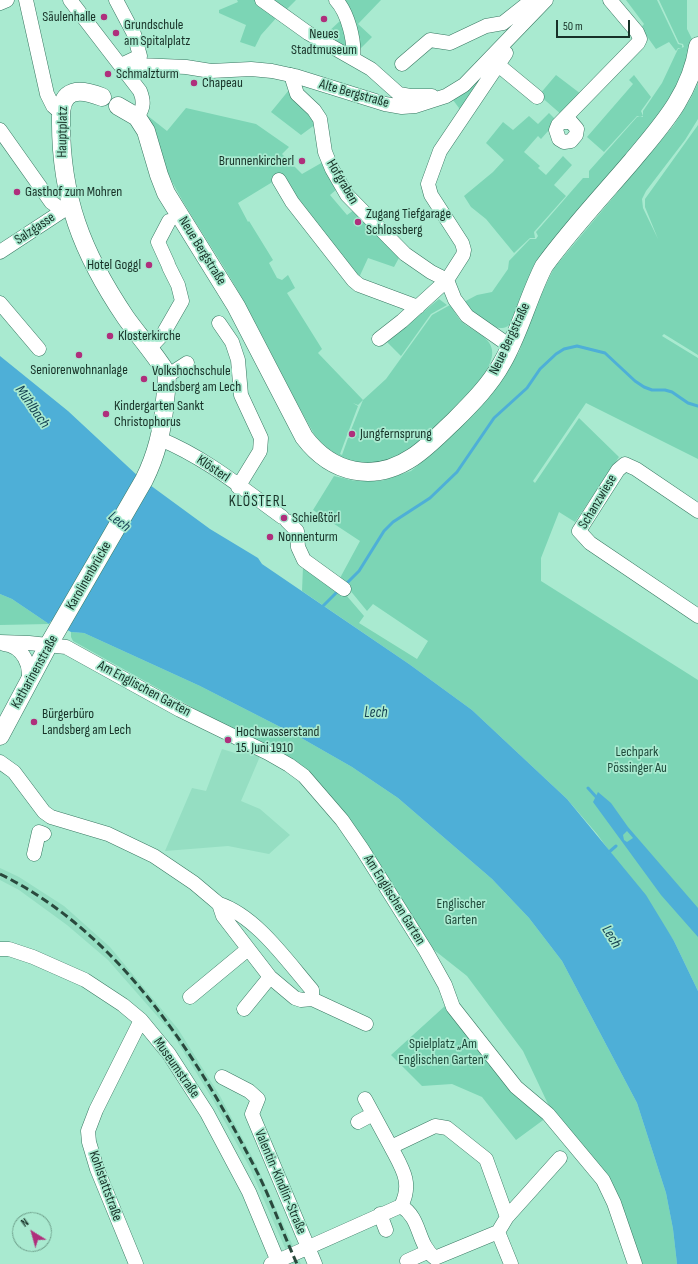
<!DOCTYPE html>
<html>
<head>
<meta charset="utf-8">
<style>
	body { margin:0 }
	#map { position:relative; width:698px; height:1264px; overflow:hidden; background:#a9ead0; font-family:"Sofia Sans Condensed",sans-serif }
	canvas { display:block }
	.north { position:absolute; left:12px; top:1212px; width:40px; height:40px; box-sizing:border-box; background:#a9ead0; border:1px solid #6fa08c; border-radius:50%; rotate:323deg; font-size:11px; font-weight:700; line-height:16px; text-align:center; color:#173127 }
	.north::after { content:''; display:block; margin:auto; width:14px; height:18px; background:#af2f7c; clip-path:polygon(50% 0,100% 100%,50% 72%,0 100%) }
	.scale { position:absolute; left:556px; top:20px; width:74px; height:18px; box-sizing:border-box; border:2px solid #173127; border-top:0; padding-left:5px; font-size:12px; line-height:14px; white-space:nowrap; color:#173127; -webkit-text-stroke:3px #a9ead0; paint-order:stroke }
</style>
</head>
<body>
<div id="map">
<canvas width="698" height="1264"></canvas>
<div class="north">N</div>
<div class="scale">50 m</div>
</div>
<script>
const g = document.querySelector('canvas').getContext('2d');
g.lineJoin = 'round';
function fillPath(path, color) { g.fillStyle = color; g.fill(path, 'evenodd'); }
function trace(path, color, width, dash) { g.strokeStyle = color; g.lineWidth = width; g.lineCap = dash ? 'butt' : 'round'; g.setLineDash(dash || []); g.stroke(path); }
function write(font, color, halo, rows, align = 'center') {
  g.font = font + ' "Sofia Sans Condensed",sans-serif'; g.lineWidth = 3.5; g.setLineDash([]); g.textBaseline = 'middle'; g.strokeStyle = halo; g.fillStyle = color; for (const [text, x, y, turn = 0] of rows) {
    g.save(); g.translate(x, y); g.rotate((+turn || 0) * Math.PI / 180); g.textAlign = isNaN(turn) ? turn : align; if (halo) g.strokeText(text, 0, 0); g.fillText(text, 0, 0); g.restore();
  }
}
fillPath(new Path2D(`
	M239,744L261,754L241,801L260,809L290,835L269,854L228,846L165,851L192,788L206,791L222,749L235,753Z
	M0,868L19,877L64,906L110,947L178,1029L220,1096L256,1164L301,1264H292L250,1168L213,1100L172,1033L108,960L67,925L19,890L0,880Z`), '#95dec2');
fillPath(new Path2D(`
	M237,0H256L278,16L261,35L255,47L240,42L246,25L219,13V10L238,2Z
	M268,0H296L284,12Z
	M341,0H381L358,24L372,37L359,50Z
	M626,0H657L678,44L682,45V48H678L676,51L669,42L656,49L641,28L644,24Z
	M659,0H687V29L692,39L684,72L669,103L540,259C533,270 526,282 522,295C519,302 518,314 513,321C499,341 473,313 462,303L477,295L492,292L508,269L509,261L530,239H536L538,236L536,232L583,178H589V171L637,117H643V111L662,83L678,49L684,47L683,44L679,43Z
	M342,19L351,51L325,35Z
	M489,71L462,112L453,100L468,90Z
	M556,75L581,94L562,115L539,95Z
	M634,75L651,97L641,111L643,116L640,117L637,116L604,152L587,137L633,84L629,80Z
	M698,83V119L685,140L646,191L642,199L643,208L658,239L645,207V199L698,125V355L664,334L662,336L698,358V459L586,403L533,481L535,483L579,418L619,457L575,522L559,512L541,558V581L698,680V991L674,941L660,921L597,834L567,799L472,710L409,664L302,591L303,567L346,595L364,616L359,623L417,659L428,641L373,604L367,611L340,578L360,541L313,510L334,476L355,481H381L411,471L439,448L498,386L519,352L537,303L554,268L674,125L691,98Z
	M289,90L316,124L301,135L271,112Z
	M186,108L256,124L289,147L282,154L302,174L323,162L337,189L330,195L347,215L354,210L400,256L394,267L368,258L357,282L279,178L238,203L248,222L249,221L273,260L269,263L277,278L282,280L288,275L295,288L287,293L322,349L318,353L363,400L358,405L353,403L358,406L340,454L342,455L348,438L353,437L354,433L351,430L363,400L386,379L432,315L450,305C453,309 456,315 460,320C469,330 490,335 492,350C497,379 415,451 389,460C360,470 332,457 314,434C285,383 261,330 231,279C201,227 160,177 148,116L167,131Z
	M549,113L557,121L541,139L538,136L524,152L540,166L538,168L546,175L563,156L572,165L554,185L566,196L534,232L535,238H530L514,253L486,219L471,207L464,196L493,172L504,160L486,143L503,122L513,130L529,116L538,124Z
	M439,299L447,305L431,314L401,356L387,342Z
	M0,594L12,599L49,624L0,625Z
	M71,632L84,633L200,686L296,735L352,767L398,798L492,879L529,918L562,961L637,1103L666,1193L673,1229L677,1264H640L625,1218L548,1104L523,1051L467,976L429,946L339,808L222,724L73,641L71,637Z
	M446,1005L546,1118L516,1140L482,1097L452,1084L422,1086L391,1055Z`), '#7cd5b5');
fillPath(new Path2D(`
	M0,356L68,411L139,477L210,529L258,558L262,564L409,664L472,710L567,799L646,895L674,941L698,991V1264H677L673,1229L666,1193L637,1103L562,961L529,918L492,879L398,798L352,767L296,735L200,686L84,633L71,632L51,621L49,624L12,599L0,594Z
	M598,792L611,803L628,827L698,908V937L661,895L593,802ZM627,831L633,838L627,842L624,840L623,835Z`), '#4eafd7');
trace(new Path2D(`
	M345,585L359,571L384,531L393,522L430,498L457,472L494,418L527,388L540,369L556,354L564,349L577,346L605,353L635,381L644,387L652,390H665L672,392L688,403L698,406
	M322,607L339,590
	M588,788L598,799
	M608,853L616,846`), '#4eafd7', 3);
const minor = new Path2D(`
	M26,0L47,94L53,106L61,113
	M70,0L140,91C144,101 144,108 137,117
	M116,0L134,34L140,56L123,64
	M262,0L308,33L371,69L399,94L410,96H432
	M336,0C348,13 355,41 353,58
	M0,3L7,0
	M402,64L430,40L450,43L486,26L503,23L532,0
	M497,64L537,97
	M123,69L139,65L186,67L211,71L251,69L272,71L295,76L385,104L402,107L415,106L446,96L464,85L546,0
	M291,75L297,94L314,110L320,119L325,152L332,169L347,195L405,254L431,272L447,280L455,300
	M563,122H571L577,129L576,135L571,141L564,142L559,139L556,130L558,125L638,43L640,39L637,32L610,0
	M0,130L51,202L62,210
	M279,180L292,202L353,280L359,285L418,307
	M0,252L70,206
	M168,264L158,242L169,221
	M456,301L467,316L510,346
	M0,303L39,349
	M219,323L232,342L238,360L241,395L261,438L260,451L238,487
	M379,339L402,321L447,280L463,255L464,250L462,243L431,195L428,184L440,151L506,53
	M149,349L163,334L182,301L178,285L169,267
	M167,376L187,363
	M160,439C206,458 242,488 282,517
	M698,511L636,469L625,464L618,470L579,531L590,543L698,616
	M287,521L297,531L298,547L304,560L344,589
	M0,642L29,643L66,647L180,710L268,753L289,765L304,776L342,820L362,849L426,951L445,985L453,1007L516,1087L548,1114L603,1180L614,1203L635,1264
	M4,644C23,646 32,666 28,682
	M0,762L14,772L44,812L51,817L108,834L154,856L194,883L213,899L219,904L223,916L270,977L295,998L301,1000L312,999V990C287,961 256,916 219,904
	M34,854L39,832L44,834
	M0,949H9L33,957L85,980L123,1005L141,1020L169,1054L207,1113L249,1192L279,1264
	M190,997L248,949
	M312,999L366,1024
	M244,1009L270,977
	M222,1077L249,1091L258,1099L252,1114L315,1264
	M365,1099L391,1147
	M358,1122L373,1114
	M401,1206C413,1183 402,1168 391,1147L435,1126L447,1128L486,1159L507,1217L498,1232
	M380,1214L386,1230
	M507,1217L560,1158
	M407,1261L427,1252
	M136,1264L97,1169L89,1142L88,1131L96,1110L141,1020
	M271,1264L401,1206C422,1219 416,1243 435,1258L498,1232L511,1264`);
const major = new Path2D(`
	M118,106L137,117L146,131L159,175L166,193L236,306L304,437C332,474 374,483 413,457C428,447 441,433 454,421C472,403 490,385 502,363C520,332 528,297 544,266C571,229 603,195 632,161C662,125 691,94 698,46
	M0,736L49,644L144,480C157,454 163,429 165,400C166,391 168,381 166,372C154,353 139,336 126,318C82,253 60,197 61,117C61,88 79,88 102,97`);
trace(minor, '#397862', 15);
trace(major, '#397862', 19);
trace(minor, '#fff', 14);
trace(major, '#fff', 18);
trace(new Path2D(`
	M0,874C118,932 194,1051 253,1164C270,1196 282,1231 297,1264`), '#2a493d', 3, [8, 4]);
for (const [x, y, r, color] of [
	[104,17,4,"#af2f7c"],
	[324,19,4,"#af2f7c"],
	[116,33,4,"#af2f7c"],
	[108,74,4,"#af2f7c"],
	[194,83,4,"#af2f7c"],
	[302,161,4,"#af2f7c"],
	[17,192,4,"#af2f7c"],
	[358,222,4,"#af2f7c"],
	[149,265,4,"#af2f7c"],
	[110,336,4,"#af2f7c"],
	[79,355,4,"#af2f7c"],
	[144,379,4,"#af2f7c"],
	[106,414,4,"#af2f7c"],
	[352,434,4,"#af2f7c"],
	[284,518,4,"#af2f7c"],
	[270,537,4,"#af2f7c"],
	[34,722,4,"#af2f7c"],
	[228,740,4,"#af2f7c"]
]) { const dot = new Path2D(); dot.arc(x, y, r, 0, 2 * Math.PI); g.fillStyle = color; g.fill(dot); trace(dot, '#a9ead0', 1.5); }
write('14px', '#173127', '#a9ead0', [
	["Säulenhalle",96,17,"right"],
	["Grundschule",124,25],
	["am Spitalplatz",124,41],
	["Neues",324,34,"center"],
	["Stadtmuseum",324,50,"center"],
	["Schmalzturm",116,74],
	["Chapeau",202,83],
	["Brunnenkircherl",294,161,"right"],
	["Gasthof zum Mohren",25,192],
	["Zugang Tiefgarage",366,214],
	["Schlossberg",366,230],
	["Hotel Goggl",141,265,"right"],
	["Klosterkirche",118,336],
	["Seniorenwohnanlage",79,370,"center"],
	["Volkshochschule",152,371],
	["Landsberg am Lech",152,387],
	["Kindergarten Sankt",114,406],
	["Christophorus",114,422],
	["Jungfernsprung",360,434],
	["Schießtörl",292,518],
	["Nonnenturm",278,537],
	["Bürgerbüro",42,714],
	["Landsberg am Lech",42,730],
	["Hochwasserstand",236,732],
	["15. Juni 1910",236,748]
], 'left');
write('14px', '#173127', '#a9ead0', [
	["Alte Bergstraße",354,94,16],
	["Hauptplatz",63,132,-89],
	["Hofgraben",342,182,59],
	["Salzgasse",35,229,-34],
	["Neue Bergstraße",202,251,58],
	["Neue Bergstraße",510,339,-65],
	["Klösterl",213,469,34],
	["Schanzwiese",598,502,-59],
	["Karolinenbrücke",89,576,-60],
	["Katharinenstraße",35,672,-61],
	["Am Englischen Garten",144,689,28],
	["Am Englischen Garten",394,900,58],
	["Museumstraße",176,1068,55],
	["Valentin-Kindlin-Straße",280,1182,67],
	["Kohlstattstraße",105,1186,70]
]);
write('14px', '#1f4a3b', '#a9ead0', [
	["Lechpark",637,752],
	["Pössinger Au",637,768],
	["Englischer",461,904],
	["Garten",461,920],
	["Spielplatz „Am",443,1044],
	["Englischen Garten“",443,1060]
]);
write('italic 15px', '#174253', '#a9ead0', [
	["Mühlbach",32,407,55],
	["Lech",119,522,37],
	["Lech",376,713],
	["Lech",611,937,58]
]);
g.letterSpacing = '1px';
write('15px', '#173127', '#a9ead0', [
	["KLÖSTERL",258,502]
]);
g.letterSpacing = '0px';
</script>
</body>
</html>
